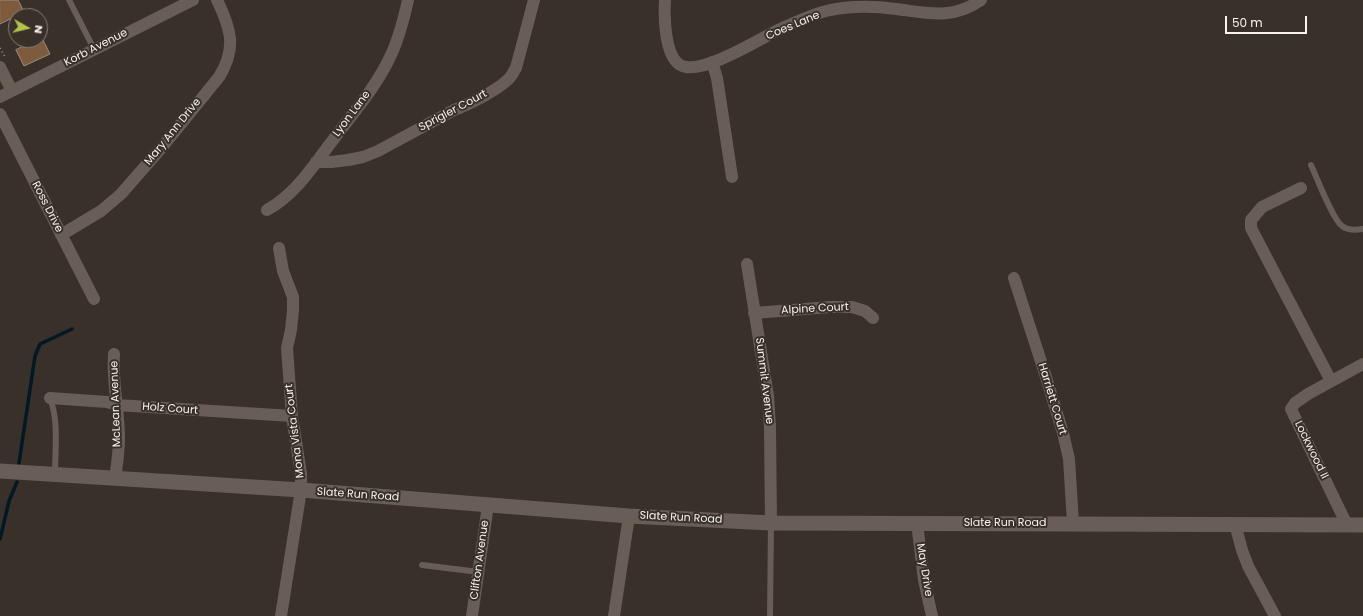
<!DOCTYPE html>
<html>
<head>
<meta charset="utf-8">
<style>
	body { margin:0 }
	#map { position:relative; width:1363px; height:616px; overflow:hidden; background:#383029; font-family:Poppins,sans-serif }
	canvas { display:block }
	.north { position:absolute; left:8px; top:8px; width:40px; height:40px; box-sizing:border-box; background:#383029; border:1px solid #847e77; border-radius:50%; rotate:98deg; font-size:11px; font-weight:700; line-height:16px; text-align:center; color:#f7f2ed }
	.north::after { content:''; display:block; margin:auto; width:14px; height:18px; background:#b3c24b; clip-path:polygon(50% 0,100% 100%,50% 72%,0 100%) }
	.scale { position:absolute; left:1225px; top:16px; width:82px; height:18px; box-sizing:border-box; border:2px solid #f7f2ed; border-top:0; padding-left:5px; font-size:12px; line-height:14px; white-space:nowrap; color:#f7f2ed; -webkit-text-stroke:3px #383029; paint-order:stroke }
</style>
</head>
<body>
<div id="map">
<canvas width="1363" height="616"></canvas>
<div class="north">N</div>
<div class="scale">50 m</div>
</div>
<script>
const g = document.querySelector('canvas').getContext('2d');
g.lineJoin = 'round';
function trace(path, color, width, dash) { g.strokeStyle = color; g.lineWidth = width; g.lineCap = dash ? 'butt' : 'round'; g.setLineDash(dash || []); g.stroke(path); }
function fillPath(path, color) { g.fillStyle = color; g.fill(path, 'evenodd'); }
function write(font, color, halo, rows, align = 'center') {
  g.font = font + ' Poppins,sans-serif'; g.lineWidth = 4; g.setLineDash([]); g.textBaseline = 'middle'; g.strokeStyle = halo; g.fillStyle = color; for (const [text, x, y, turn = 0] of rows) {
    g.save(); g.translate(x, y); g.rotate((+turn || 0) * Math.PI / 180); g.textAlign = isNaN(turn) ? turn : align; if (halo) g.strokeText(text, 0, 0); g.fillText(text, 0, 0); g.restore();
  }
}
trace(new Path2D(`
	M19,463L35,356L40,344L72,329
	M0,539L9,501L17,482`), '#031825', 3.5);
const building = new Path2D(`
	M0,0H18L24,12L0,24Z
	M42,38L50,54L24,66L16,50Z`);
fillPath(building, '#7f5b3d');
trace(building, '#978d85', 1);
trace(new Path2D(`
	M0,48L5,57`), '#968f89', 2, [1, 3]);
trace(new Path2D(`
	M69,0L94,49
	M1311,165C1317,178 1333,220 1342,226C1348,231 1357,230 1363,229
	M50,398C59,421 55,450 55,475
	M422,565L479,572
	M770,616L771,523`), '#685e57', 6);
trace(new Path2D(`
	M665,0C664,17 664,64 686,67C708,71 758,40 778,30C794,23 810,15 826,11C848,6 874,6 896,9C928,13 952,20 981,0
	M712,62L717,78L732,177
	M0,67L12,91
	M0,97L193,0
	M0,114L94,299
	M316,162H331L348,160L363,157L378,151L454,110C467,105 503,88 511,76C513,74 514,70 516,68L534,0
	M1301,188L1262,207L1251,220V228L1331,381
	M267,210C296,194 313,166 333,140C353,113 377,86 391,55C399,38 404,18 408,0
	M61,235L101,211L121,194L163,146L219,77C237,48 231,29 217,0
	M279,248L283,271L293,297V310L291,330L287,348L292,416L301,474V490L281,616
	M747,264L768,396L770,427L771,523
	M1014,278L1046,377L1063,433L1069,459L1073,523
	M754,313L830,307H852L865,311L873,318
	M114,354C112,382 119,410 119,438C119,452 117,465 115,479
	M50,398L107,402L117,405L292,416
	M917,523L924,580L932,616
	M1235,524L1242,550L1248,566L1275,616
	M1347,525L1291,409L1295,403L1308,394L1363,364
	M472,616L488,505
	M614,616L629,516`), '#685e57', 12);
trace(new Path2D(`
	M0,471L301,490L629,516L771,523L1363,525`), '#685e57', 15);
write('11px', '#f7f2ed', '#383029', [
	["Coes Lane",793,26,-23],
	["Korb Avenue",96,48,-27],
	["Sprigler Court",453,111,-28],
	["Lyon Lane",352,114,-53],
	["Mary Ann Drive",173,132,-51],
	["Ross Drive",47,207,63],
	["Alpine Court",815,309,-3],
	["Summit Avenue",764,381,83],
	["Harriett Court",1052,399,73],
	["McLean Avenue",116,404,-92],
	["Holz Court",170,409,4],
	["Mona Vista Court",295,431,-97],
	["Lockwood II",1311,450,64],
	["Slate Run Road",358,495,4],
	["Slate Run Road",681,518,3],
	["Slate Run Road",1005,523],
	["Clifton Avenue",480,560,-82],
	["May Drive",924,570,81]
]);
</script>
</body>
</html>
